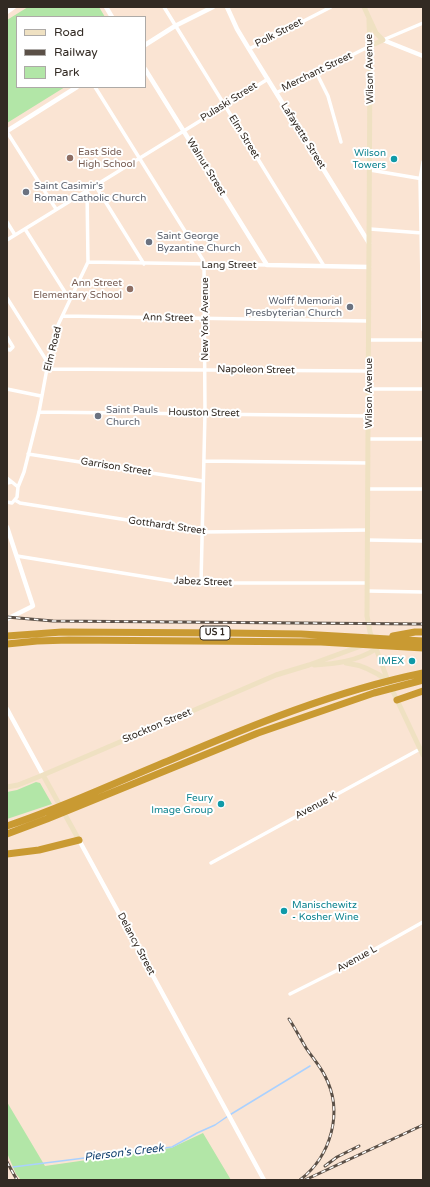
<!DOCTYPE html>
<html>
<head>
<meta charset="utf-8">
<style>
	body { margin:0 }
	#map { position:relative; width:430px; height:1187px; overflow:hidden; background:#fae4d3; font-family:"Varela Round",sans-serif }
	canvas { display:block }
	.frame { position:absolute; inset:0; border:8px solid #322a23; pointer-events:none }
	.legend { position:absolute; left:16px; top:16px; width:130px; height:72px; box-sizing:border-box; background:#fff; border:1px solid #adaaa7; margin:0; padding:5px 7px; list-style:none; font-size:12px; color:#322a23 }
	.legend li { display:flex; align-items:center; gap:8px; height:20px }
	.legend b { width:20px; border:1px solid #adaaa7 }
</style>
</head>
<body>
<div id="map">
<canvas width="430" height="1187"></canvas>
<div class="frame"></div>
<ul class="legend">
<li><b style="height:5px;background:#efe1c2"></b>Road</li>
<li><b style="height:5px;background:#5b5047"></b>Railway</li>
<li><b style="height:11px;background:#b2e6a7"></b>Park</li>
</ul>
</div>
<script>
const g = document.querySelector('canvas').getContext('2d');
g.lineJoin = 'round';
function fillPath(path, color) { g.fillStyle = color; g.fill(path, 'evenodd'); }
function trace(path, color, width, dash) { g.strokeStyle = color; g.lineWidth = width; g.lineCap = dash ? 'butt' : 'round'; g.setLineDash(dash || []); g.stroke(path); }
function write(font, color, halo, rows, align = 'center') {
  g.font = font + ' "Varela Round",sans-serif'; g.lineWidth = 4; g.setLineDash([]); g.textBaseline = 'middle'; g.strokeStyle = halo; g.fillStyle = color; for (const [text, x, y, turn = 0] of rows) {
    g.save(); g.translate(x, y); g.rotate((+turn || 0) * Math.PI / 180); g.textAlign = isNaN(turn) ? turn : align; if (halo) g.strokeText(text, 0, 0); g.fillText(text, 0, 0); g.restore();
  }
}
fillPath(new Path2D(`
	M28,7H99L105,17H17V87H65L7,123V20Z
	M36,782L40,783L52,804L7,819V792L17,790Z
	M7,1102L45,1166L171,1148L203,1133L231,1180H21L16,1174L7,1153Z`), '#b2e6a7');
trace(new Path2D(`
	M13,1167L172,1147L197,1133L215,1125L228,1116L310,1066`), '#aad1ff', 1.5);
trace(new Path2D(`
	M164,7L324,266
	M383,40L423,23
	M249,49L331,7
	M316,72L328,96L341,142
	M95,87L203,260L204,265L205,413L201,583
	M276,93L370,46
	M7,132L56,209
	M423,162L420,179L423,330
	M370,170L423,179
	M95,185L144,264
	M7,222L15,235
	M25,229L70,300
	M370,229L422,233
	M7,240L268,79
	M88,262L267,265
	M7,298L48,363
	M63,316L369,321
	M7,337L13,347L10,350L7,349
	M369,340H423
	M48,369L369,371
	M7,389L41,396
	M369,389H423
	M39,412L368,416
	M368,439H423
	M28,454L203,481
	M204,461L368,463
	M7,478L12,482
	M7,483L12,482L18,487
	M369,489H423
	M15,500L20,503L203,532L368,530
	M7,502L12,503L17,497L18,487L24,472L39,412L48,363L58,325L88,262L87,190
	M368,540L423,541
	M17,556L184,583H367
	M368,591L423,592
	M211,863L420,749H422
	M290,994L336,971L423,922`), '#fff', 3.5);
trace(new Path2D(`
	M106,7L112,17
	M227,7L237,29L249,49L369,243
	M7,12L14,7
	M383,40L423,56
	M145,45L175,26L213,7
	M145,69L267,265L369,267
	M7,131L77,87
	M7,527L33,606L7,619
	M7,709L43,775
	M79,840L264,1180`), '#fff', 4.5);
trace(new Path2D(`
	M364,7L376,33L383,40L370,46
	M369,20L370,54L367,616L370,632L388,681L423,755
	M346,663C363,665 375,671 388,681
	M314,665C336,664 357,661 376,649
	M43,775L79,840
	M7,787L18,785L43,775L276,675L309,665L361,646`), '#efe1c2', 5);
trace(new Path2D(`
	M7,636L62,632L228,633L301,634L423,641
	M393,636L415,632H423
	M7,644L37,641L69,640L321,642L423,648
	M397,700L423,691
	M7,826C62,808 114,783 168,761C250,726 335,691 423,673
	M7,834L47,819L258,733L374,693L423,680
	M7,854L39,850L79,840`), '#c99a32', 7);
const rail = new Path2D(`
	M7,617L53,621L423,624
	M289,1019C295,1028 300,1038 306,1048C312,1057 320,1066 325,1076C344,1112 331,1156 300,1180
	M7,1162L17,1180
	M325,1166L337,1157L359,1146
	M305,1180L423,1125`);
trace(rail, '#5b5047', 3);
trace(rail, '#fff', 1.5, [4.5]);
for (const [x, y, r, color] of [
	[70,158,4,"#8d6e63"],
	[394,159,4,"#0f9aa8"],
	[26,192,4,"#6b7280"],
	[149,242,4,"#6b7280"],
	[130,289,4,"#8d6e63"],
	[350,307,4,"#6b7280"],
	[98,416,4,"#6b7280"],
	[412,661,4,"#0f9aa8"],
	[221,804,4,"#0f9aa8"],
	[284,911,4,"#0f9aa8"]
]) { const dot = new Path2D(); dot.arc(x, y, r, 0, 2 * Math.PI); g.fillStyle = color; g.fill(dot); trace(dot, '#fff', 1.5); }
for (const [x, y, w] of [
	[215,633,30]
]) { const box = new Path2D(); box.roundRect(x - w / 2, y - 7, w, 14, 3); g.fillStyle = '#fff'; g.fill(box); trace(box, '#322a23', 1); }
write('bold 9px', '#322a23', null, [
	["US 1",215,633]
]);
write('10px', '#322a23', '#fff', [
	["Polk Street",279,33,-27],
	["Wilson Avenue",370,69,-91],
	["Merchant Street",317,72,-26],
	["Pulaski Street",229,102,-32],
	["Lafayette Street",303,136,58],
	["Elm Street",244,137,58],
	["Walnut Street",206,167,58],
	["Lang Street",229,265],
	["Ann Street",168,318,1],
	["New York Avenue",205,319,-90],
	["Elm Road",53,349,-76],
	["Napoleon Street",256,370,1],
	["Wilson Avenue",369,393,-90],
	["Houston Street",204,413,1],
	["Garrison Street",116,467,9],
	["Gotthardt Street",167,526,8],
	["Jabez Street",203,582,2],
	["Stockton Street",157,726,-23],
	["Avenue K",316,806,-28],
	["Delancy Street",136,944,62],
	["Avenue L",357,959,-29]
]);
write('10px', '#785e54', '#fff', [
	["East Side",78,152],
	["High School",78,164],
	["Ann Street",122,283,"right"],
	["Elementary School",122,295,"right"]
], 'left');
write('10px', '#0d838f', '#fff', [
	["Wilson",386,153],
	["Towers",386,165],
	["IMEX",404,661],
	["Feury",213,798],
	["Image Group",213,810],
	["Manischewitz",292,905,"left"],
	["- Kosher Wine",292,917,"left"]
], 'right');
write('10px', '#5b616d', '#fff', [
	["Saint Casimir's",34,186],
	["Roman Catholic Church",34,198],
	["Saint George",157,236],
	["Byzantine Church",157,248],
	["Wolff Memorial",342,301,"right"],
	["Presbyterian Church",342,313,"right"],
	["Saint Pauls",106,410],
	["Church",106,422]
], 'left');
write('italic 11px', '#103e6d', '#fff', [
	["Pierson's Creek",124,1153,-7]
]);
</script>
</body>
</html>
